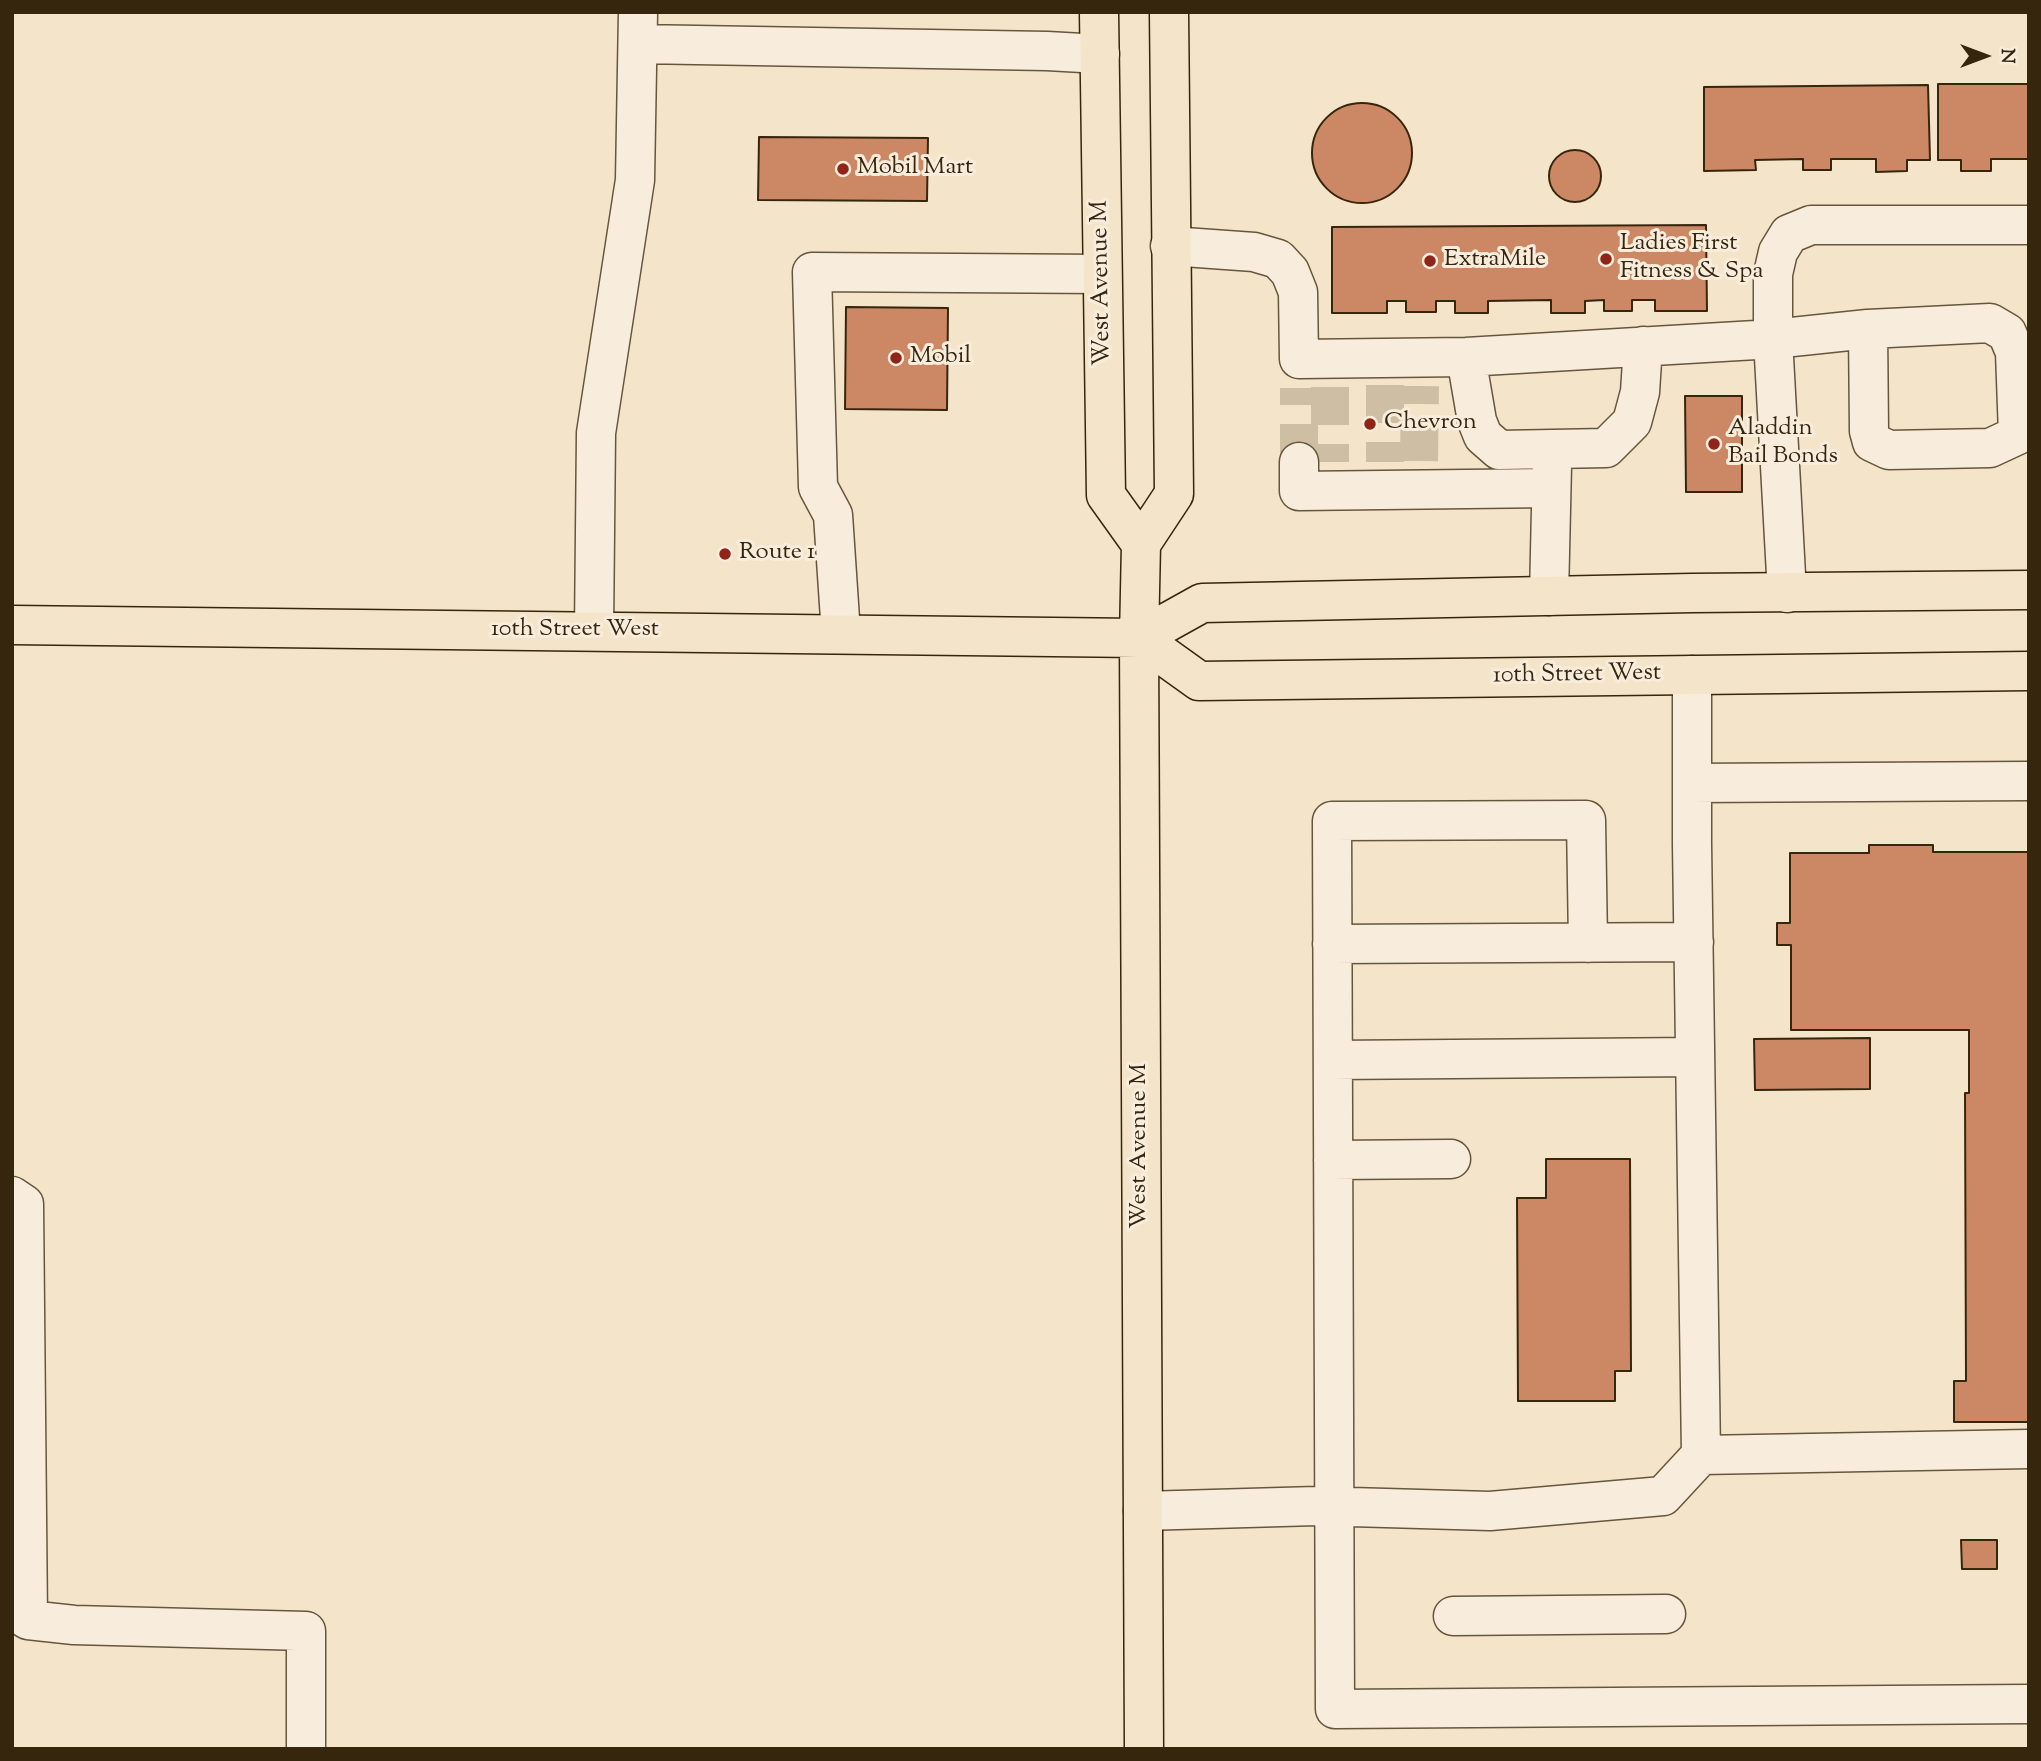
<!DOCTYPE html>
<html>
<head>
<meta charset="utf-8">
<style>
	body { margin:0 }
	#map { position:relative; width:2041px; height:1761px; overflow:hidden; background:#f4e4c9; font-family:"Sorts Mill Goudy",serif }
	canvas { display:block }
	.frame { position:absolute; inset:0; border:14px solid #37260e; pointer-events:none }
	.north { position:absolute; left:1950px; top:21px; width:70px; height:70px; -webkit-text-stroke:5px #f8eddc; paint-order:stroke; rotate:90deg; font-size:19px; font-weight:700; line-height:28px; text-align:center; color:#37260e }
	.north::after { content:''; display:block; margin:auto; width:24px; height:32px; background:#37260e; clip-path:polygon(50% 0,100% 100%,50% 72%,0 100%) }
</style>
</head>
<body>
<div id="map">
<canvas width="2041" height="1761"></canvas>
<div class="frame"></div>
<div class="north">N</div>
</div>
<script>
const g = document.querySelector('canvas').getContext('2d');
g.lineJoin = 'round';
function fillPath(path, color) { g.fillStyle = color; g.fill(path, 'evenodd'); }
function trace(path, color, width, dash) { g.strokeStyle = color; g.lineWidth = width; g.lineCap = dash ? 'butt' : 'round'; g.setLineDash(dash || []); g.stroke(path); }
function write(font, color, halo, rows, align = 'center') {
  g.font = font + ' "Sorts Mill Goudy",serif'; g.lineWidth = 6; g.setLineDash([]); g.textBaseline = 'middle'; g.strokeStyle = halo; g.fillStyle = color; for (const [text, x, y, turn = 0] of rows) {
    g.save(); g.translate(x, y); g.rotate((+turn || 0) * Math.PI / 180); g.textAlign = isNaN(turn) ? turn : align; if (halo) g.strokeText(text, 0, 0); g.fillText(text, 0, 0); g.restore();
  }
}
const building = new Path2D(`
	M1938,84H2029V159H1991V171H1961V160H1938Z
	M1928,85L1930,160H1907V171L1876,172V159H1831V170H1803V159L1755,160L1756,170L1704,171V87Z
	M1312 153a50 50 0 1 1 100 0a50 50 0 1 1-100 0Z
	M759,137L928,138L927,201L758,200Z
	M1549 176a26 26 0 1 1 52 0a26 26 0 1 1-52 0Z
	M1706,225L1707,311H1655V300H1632V311H1604V300L1585,301V313H1551V300L1488,301V313H1455V301H1436V312H1406V301H1387V313H1332V227Z
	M846,307L948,308L947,410L845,409Z
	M1685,396H1742V492H1686Z
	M1869,845H1933V852H2029V1422H1954V1381H1966L1965,1093H1969V1030H1791V945H1777V923H1790V853H1869Z
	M1870,1038V1089L1755,1090L1754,1039Z
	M1546,1159H1630L1631,1371H1615V1401H1518L1517,1198H1546Z
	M1961,1540H1997V1569H1962Z`);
fillPath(building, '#cc8864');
trace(building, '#37260e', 2);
trace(new Path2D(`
	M1385,385V462
	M1330,387V462
	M1419,461L1420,386
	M1299,462V388`), '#cebea4', 38, [38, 19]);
const minor = new Path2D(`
	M638,44L1047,51L1100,54
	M1170,246L1254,252L1278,259L1290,272L1298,292L1299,359L1466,357L1773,339L1868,329L1990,323L2007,333L2015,352L2018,435L1990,448L1889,450L1872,442L1869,431L1868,329
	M1466,357L1477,421L1483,436L1499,450L1606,448L1632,422L1640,392L1643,346
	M1299,462V491L1551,488
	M1787,593L1773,339V274L1778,252L1789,234L1811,225H2029
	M1549,596L1552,465
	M594,631L596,433L635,180L638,12
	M841,634L833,515L818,487L812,272L1102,274
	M1692,783L2029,781
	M1588,943L1586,820L1332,821L1335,1709L2029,1704
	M1332,944L1694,942
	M1333,1060L1695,1057
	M1333,1160L1451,1159
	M12,1196L24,1204L28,1620
	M1701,1455L2029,1449
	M1143,1511L1316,1506L1490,1511L1663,1496L1701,1455L1692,844V675
	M12,1610L28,1620L74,1625L306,1631V1749
	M1453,1616L1666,1614`);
const major = new Path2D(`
	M1099,12L1106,495L1141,544
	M12,625L1139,638L1202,603L1692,593L2029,590
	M1139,638L1199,681L2029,671
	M1144,1749L1139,638L1141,544L1174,494L1169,12`);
trace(minor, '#66563d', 41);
trace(major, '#37260e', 41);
trace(minor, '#f8eddc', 38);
trace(major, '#f4e4c9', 38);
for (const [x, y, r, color] of [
	[843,169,7,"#8f2418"],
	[1606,259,7,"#8f2418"],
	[1430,261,7,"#8f2418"],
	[896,358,7,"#8f2418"],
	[1370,424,7,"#8f2418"],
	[1714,444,7,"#8f2418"],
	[725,554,7,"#8f2418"]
]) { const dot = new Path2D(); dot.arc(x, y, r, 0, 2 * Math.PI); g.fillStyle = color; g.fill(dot); trace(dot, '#f8eddc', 2.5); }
write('24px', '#37260e', '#f8eddc', [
	["Mobil Mart",857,169],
	["Ladies First",1620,245],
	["Fitness & Spa",1620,273],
	["ExtraMile",1444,261],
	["Mobil",910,358],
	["Chevron",1384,424],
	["Aladdin",1728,430],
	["Bail Bonds",1728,458],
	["Route 1",739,554]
], 'left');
write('24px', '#37260e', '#f8eddc', [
	["West Avenue M",1103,283,-91],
	["10th Street West",575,631],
	["10th Street West",1577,676,-1],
	["West Avenue M",1141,1146,-90]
]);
</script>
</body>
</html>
